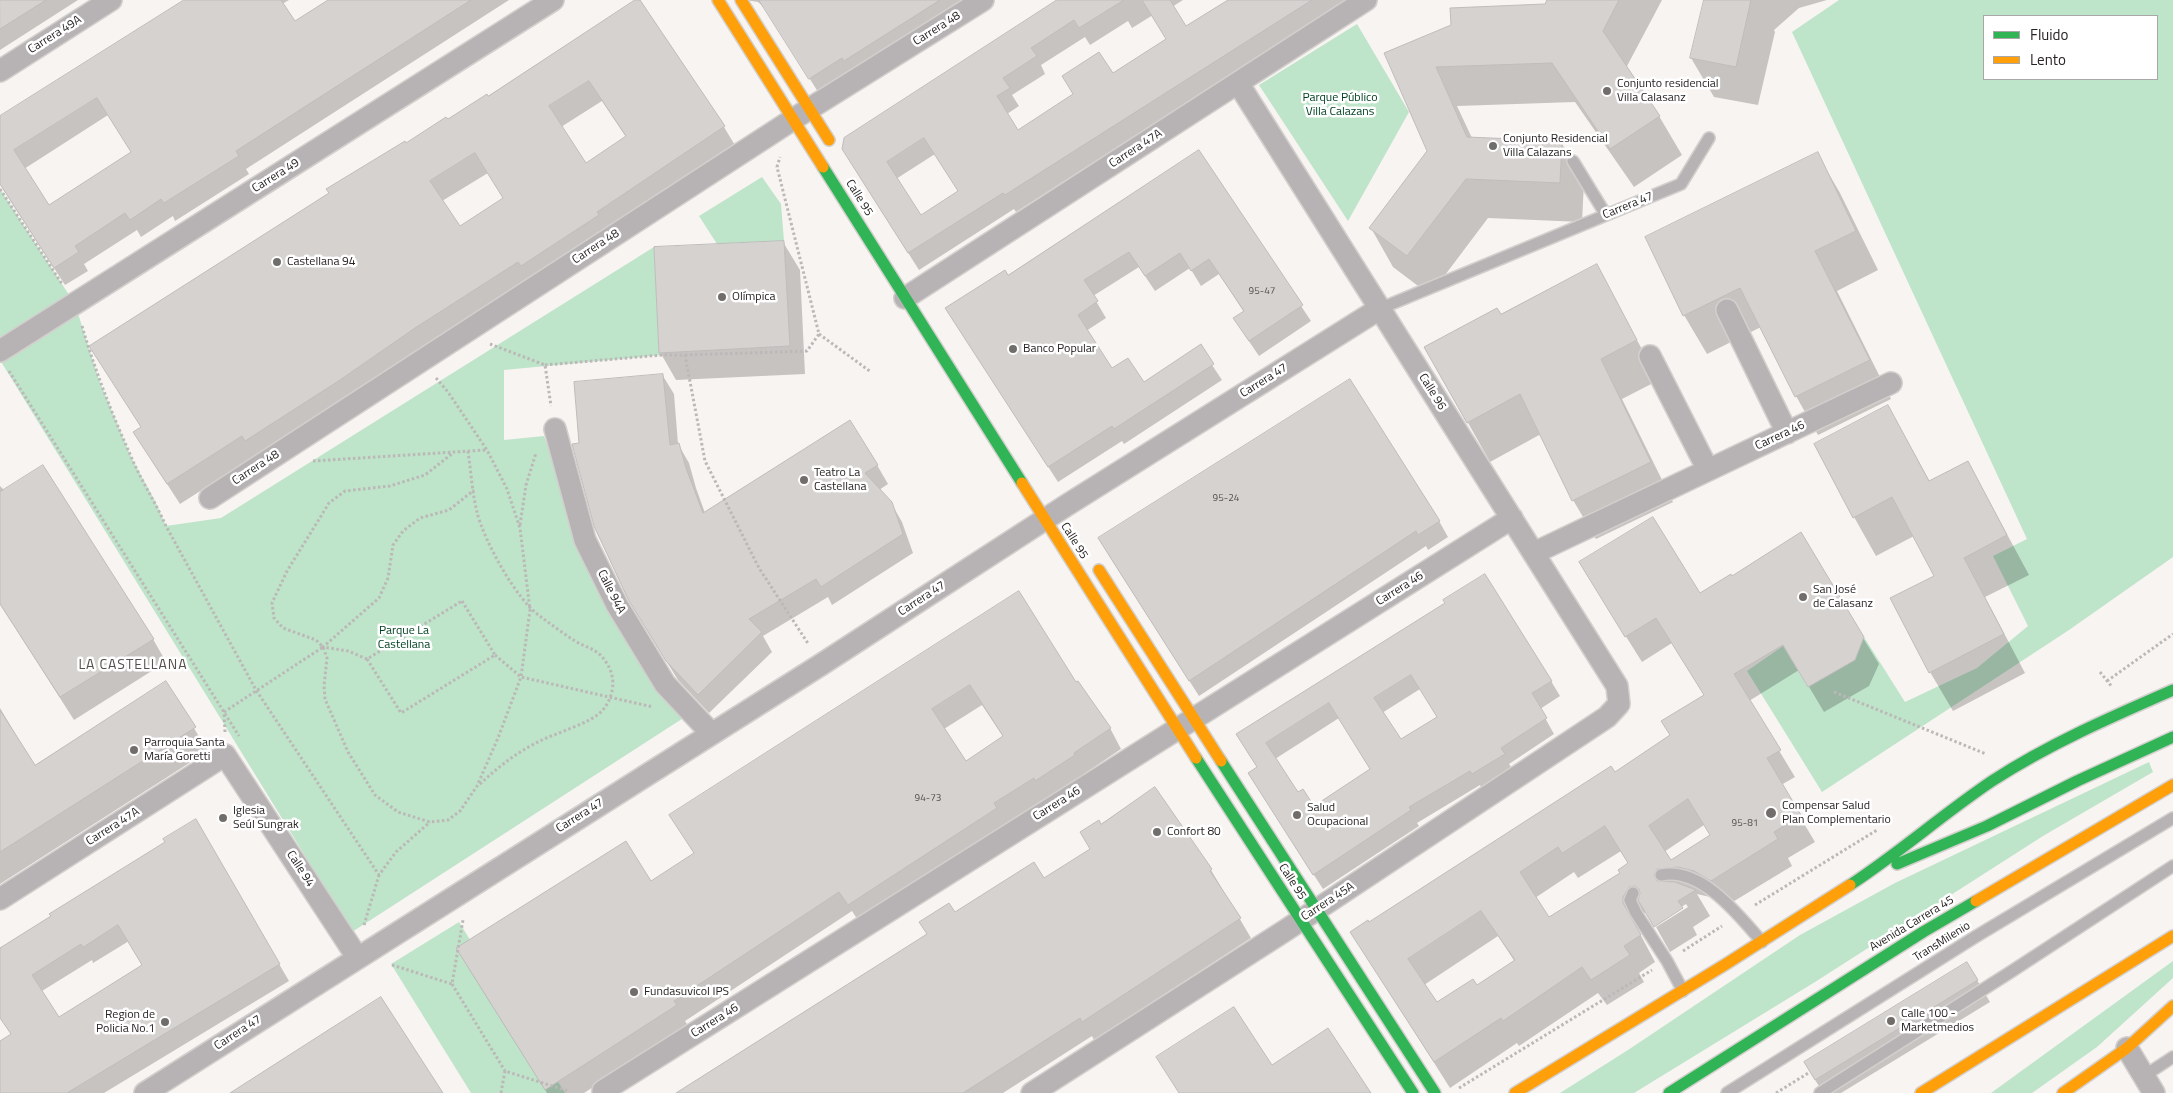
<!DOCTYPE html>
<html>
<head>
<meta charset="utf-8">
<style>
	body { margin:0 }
	#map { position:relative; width:2173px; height:1093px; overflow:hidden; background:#f8f4f2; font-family:"Titillium Web",sans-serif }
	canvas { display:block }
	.legend { position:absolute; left:1983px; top:15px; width:175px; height:65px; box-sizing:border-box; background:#fff; border:1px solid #a9a7a7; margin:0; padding:6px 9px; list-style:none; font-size:15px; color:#272422 }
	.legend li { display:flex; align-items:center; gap:10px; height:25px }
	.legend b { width:25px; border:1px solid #a9a7a7 }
</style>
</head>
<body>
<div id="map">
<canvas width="2173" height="1093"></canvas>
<ul class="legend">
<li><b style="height:6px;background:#30b455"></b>Fluido</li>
<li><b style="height:6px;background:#ff9f0a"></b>Lento</li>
</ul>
</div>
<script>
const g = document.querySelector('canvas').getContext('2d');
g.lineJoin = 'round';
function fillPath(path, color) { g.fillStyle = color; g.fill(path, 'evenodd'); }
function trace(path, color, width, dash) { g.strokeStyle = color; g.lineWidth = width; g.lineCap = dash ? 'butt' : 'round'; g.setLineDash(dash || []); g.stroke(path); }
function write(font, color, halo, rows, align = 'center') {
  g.font = font + ' "Titillium Web",sans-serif'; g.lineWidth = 5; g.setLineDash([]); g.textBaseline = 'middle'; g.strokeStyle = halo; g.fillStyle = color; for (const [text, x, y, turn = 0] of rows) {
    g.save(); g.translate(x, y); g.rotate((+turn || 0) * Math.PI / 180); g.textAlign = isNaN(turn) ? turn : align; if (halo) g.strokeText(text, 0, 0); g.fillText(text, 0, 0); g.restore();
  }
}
fillPath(new Path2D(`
	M1839,0H2173V557L2069,630L1822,792L1747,671L1783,646L1808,687L1855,660L1864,637L1905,702L1977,668L2028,626L1993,556L2027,539L1792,32ZM1984,16H2157V79H1984Z
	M1357,24L1409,112L1348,221L1259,85Z
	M762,177L781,204L784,241L717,244L699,216Z
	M0,189L75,304L99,380L131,457L155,501L166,526L221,518L654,247L659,352L662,355L504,370V440L544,436L595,583L688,715L352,932L0,360Z
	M2149,762L2153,772L2043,836L1815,982L1634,1093H1560L1628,1050L1800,935L1895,883Z
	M459,922L565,1093H471L391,964Z
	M2173,961V978L2097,1047L2032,1093H1991Z`), '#bee4ca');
fillPath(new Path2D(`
	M0,0H78L0,50Z
	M186,0H289L282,4L295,23L330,0H509L246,169L249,174L175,221L173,216L141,237L137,230L84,264L88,271L65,285L0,184V118ZM108,115L132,153L49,207L24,169Z
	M637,0L724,127L736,147L258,461L255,456L180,504L147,453L141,428L406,145L488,98ZM602,101L626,137L585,165L561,127ZM488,173L504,199L459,228L442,201Z
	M745,0H968L820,95L765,8L758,2Z
	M1063,0H1183L1172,7L1186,28L1230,0H1347L1016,212L1014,209L919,270L853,166ZM1153,15L1168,40L1018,131L1007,114L1019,106L1012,95L1045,74L1041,65L1085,37L1090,45L1128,21L1132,28ZM935,154L959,192L920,217L896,179Z
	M1548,0H1662L1626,68L1659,116L1682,155L1634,187L1575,102L1457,106L1472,138L1561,142L1584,182L1582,222L1488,218L1430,295L1393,267L1371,228L1428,151L1386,54L1546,5Z
	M1705,0H1827L1799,8L1774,30L1775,32L1758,105L1714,97L1691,58Z
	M1198,151L1311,321L1259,356L1244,334V312L1219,274L1201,286L1190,268L1155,291L1139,267L1093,296L1106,318L1086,331L1111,370L1143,384L1212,365L1222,380L1124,444L1122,441L1058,482L956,324L1008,276Z
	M1817,154L1840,193L1878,270L1837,291L1891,399L1818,435L1796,396L1761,327L1707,354L1684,315Z
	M783,242L800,270L805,374L676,380L660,352Z
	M1596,266L1659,380L1622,399L1673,502L1596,539L1573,500L1541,434L1490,462L1426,348L1500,316Z
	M663,376L674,394L678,444L689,463L696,488L705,513L877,465L888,484L879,490L891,503L902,522L913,553L832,605L828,597L763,636L772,652L709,713L678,680L640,618L581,444Z
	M1888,406L1930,482L1968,462L2029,575L1985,597L2025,673L1953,711L1930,672L1935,576L1914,536L1876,556L1854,517Z
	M0,486L153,639L166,662L74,720L0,604Z
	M1439,521L1448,537L1428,550L1426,546L1199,696L1108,554Z
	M1596,589L1700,595L1863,638L1879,664L1869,686L1824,712L1799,670L1749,701L1795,777L1781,785L1815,842L1788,858L1792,866L1726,906L1710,897L1697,894L1710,916L1693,927L1697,935L1670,952L1656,927L1688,907L1686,904L1654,925L1647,912L1644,913L1638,924V930L1655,962L1639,973L1644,982L1607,1005L1598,993L1519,1046L1517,1043L1450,1088L1352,933L1615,774L1671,736L1705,696L1672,643L1642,662ZM1704,825L1711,836L1670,862L1664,852ZM1621,851L1629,864L1621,873L1549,919L1535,898L1574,872L1578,878ZM1498,936L1515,962L1477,987L1437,1004L1424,985Z
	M1019,593L1076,683L1110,728L1121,749L1084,774L1086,776L1048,800L1046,798L1005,824L1008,829L861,925L852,911L685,1021L688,1026L584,1093H547L469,969L651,882L695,855L671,815ZM982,705L1004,738L966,762L944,729Z
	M1447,603L1551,681L1560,696L1540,709L1554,734L1509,764L1513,770L1482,789L1480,785L1417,823L1419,826L1323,889L1258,788V768L1246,750ZM1420,689L1438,718L1400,741L1382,713ZM1339,718L1371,770L1314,807L1297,794L1275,759Z
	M166,683L208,751L0,884V708L35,767Z
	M195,821L289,981L104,1093H0V1042L12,1035L0,1017V949L166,842ZM129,941L144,966L59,1019L42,991L92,960L93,963Z
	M1100,825L1211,870L1251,938L1094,1040L1092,1036L1003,1093H679L928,935L955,914L1044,880L1091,849Z
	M1967,963L1990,1002L1841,1093H1823L1805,1063Z`), '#0003');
const building = new Path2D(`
	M0,0H46L0,29Z
	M184,0H281L295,21L328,0H471L236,151L239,156L164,203L161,199L130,220L125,213L75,246L79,252L54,268L0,184V116ZM97,98L131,152L49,205L14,150Z
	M635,0H640L725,126L597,212L599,215L521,266L518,262L415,328L340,380L245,441L242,436L167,484L133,432L141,427L89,346L329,193L326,189L405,141L406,143L446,117L448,119L487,94L488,96ZM589,81L626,136L586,163L549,106ZM475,153L503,198L460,226L430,181Z
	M759,0H940L844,61L842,58L809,79Z
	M1057,0H1124L1079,28L1074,20L1031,48L1037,56L1003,78L1010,88L997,96L1018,130L1073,94L1062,76L1099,52L1113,73L1166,39L1142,0H1170L1186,26L1228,0H1312L1005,195L1003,193L908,253L842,149L844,138ZM924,138L958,191L921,215L887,162Z
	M1547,0H1619L1603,31L1660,116L1610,149L1552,63L1436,67L1467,137L1562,141L1560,183L1466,179L1407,256L1369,228L1427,151L1384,53L1451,25L1450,8L1545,4Z
	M1704,0H1751L1736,67L1690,58Z
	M1199,150L1303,305L1249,341L1233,318L1244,311L1209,259L1191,271L1180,253L1145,276L1129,252L1084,280L1098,301L1078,315L1112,368L1128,358L1144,382L1201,344L1214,364L1114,429L1112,426L1048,467L945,308L1005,270L1008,275Z
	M1818,152L1856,231L1815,251L1870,360L1795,397L1740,288L1683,316L1645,237Z
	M784,241L790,346L659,353L654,247Z
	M1597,264L1637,340L1601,359L1651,462L1572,501L1520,394L1467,423L1424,347L1497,308L1501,314Z
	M663,374L670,445L679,443L686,468L703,513L850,420L878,465L865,473L892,502L903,534L821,587L816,579L749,619L762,632L698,695L666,661L628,599L594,526L572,444L579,443L574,382Z
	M1350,379L1440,521L1418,535L1416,531L1189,681L1098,538Z
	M1888,405L1929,481L1968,461L2007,535L1964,558L2004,634L1929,673L1890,598L1934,576L1892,497L1853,518L1814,444Z
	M43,465L154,639L60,697L0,604V492Z
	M1653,517L1700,593L1731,574L1732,576L1801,532L1864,637L1855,660L1808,687L1783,645L1734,674L1781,750L1767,758L1801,815L1774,832L1778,839L1711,881L1694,871L1678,867L1657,869L1654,875L1657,881L1675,882L1696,890L1678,901L1683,908L1654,927L1638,900L1640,893L1639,889L1635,886L1629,887L1623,897V903L1641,935L1624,946L1630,955L1591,980L1582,967L1503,1021L1501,1018L1434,1062L1350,932L1368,920L1369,922L1611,766L1615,772L1670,735L1661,721L1704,695L1656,618L1625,637L1579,562ZM1688,799L1710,835L1671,860L1649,826ZM1605,826L1628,863L1618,870L1620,873L1549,917L1520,872L1558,847L1562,853ZM1481,911L1515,960L1477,985L1473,979L1437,1002L1408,959Z
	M1485,574L1552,681L1532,693L1547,718L1501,748L1505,754L1472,774L1470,771L1409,807L1411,810L1313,875L1248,773L1257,767L1236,734L1445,603L1443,600ZM1411,675L1437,717L1401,739L1374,698ZM1329,703L1370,769L1314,806L1303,789L1298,792L1266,743Z
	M1019,591L1076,682L1078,681L1111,728L1074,753L1075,755L1035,781L1034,778L994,803L997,808L848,905L839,892L674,1001L677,1005L545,1090L456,948L626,841L651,881L694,853L669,815ZM970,685L1003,736L966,761L932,709Z
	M166,681L196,727L0,852V710L35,765Z
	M1155,787L1212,869L1210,871L1241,918L1082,1022L1080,1018L963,1093H676L927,934L919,922L949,903L955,912L1034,862L1044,878L1090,849L1080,832L1099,820L1101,824Z
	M196,819L280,964L67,1093H0V1041L11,1034L0,1018V948L51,916L49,914L165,842L163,839ZM118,925L142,965L59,1017L32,975L81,944L83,947Z
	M1967,962L1978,980L1815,1080L1804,1062Z
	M381,997L443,1093H230L333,1027Z
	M1234,1007L1272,1065L1328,1028L1371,1093H1179L1156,1057Z`);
fillPath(building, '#d5d2d0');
trace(building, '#bfbcbb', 1);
const lane = new Path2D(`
	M1573,161L1606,215
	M1379,309L1681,184L1709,138
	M1661,875C1701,867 1738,914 1762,942
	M1633,893L1630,900L1636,913L1667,961L1683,991
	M2144,1076L2173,1057
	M1727,1093L1975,937L2173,818
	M1820,1093L2009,973L2173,866`);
const street = new Path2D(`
	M0,71L111,0
	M905,298L1366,0
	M1727,310L1787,433
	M0,351L553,0
	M1650,356L1708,470
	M555,429L585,540L617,605L665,684L711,733
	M210,498L809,109L983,0
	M1534,553L1891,383
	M0,899L225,755L357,957
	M2127,1048L2154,1093
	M145,1093L822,664L1067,505L1379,309
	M604,1093L603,1091L1512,518
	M1032,1093L1286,930L1607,717L1619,704L1617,686L1238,83`);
const fast = new Path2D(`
	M823,167L1022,483
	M1196,758L1413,1093
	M1221,761L1435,1093
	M1897,864L1987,826L2077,781L2173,737
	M1850,885C1899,853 1943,814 1992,781C2049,744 2111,717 2173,690
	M1669,1093L1923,932L1976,901`);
const slow = new Path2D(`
	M718,0L823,167
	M741,0L829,140
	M1022,483L1196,758
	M1099,570L1221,761
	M1976,901L2173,785
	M1515,1093L1726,964L1850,885
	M1921,1093L2173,936
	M2063,1093L2127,1048L2173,1006`);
trace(lane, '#d2cfcd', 14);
trace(street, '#d2cfcd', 24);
trace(fast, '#d2cfcd', 14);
trace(slow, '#d2cfcd', 14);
trace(new Path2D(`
	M0,189L62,284
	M82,326C95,370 111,412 130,454C140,479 155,501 166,526L256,690L379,875L396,852L430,822
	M819,334L871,372
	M490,344L545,365L551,406
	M685,355L807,351L819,334L777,167L780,157
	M545,365L662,355H685L705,461L759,568L809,645
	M9,371L239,736
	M436,378L448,392L487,450L507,489L520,528L530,610L521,677L498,738L477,786L460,811L448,820L430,822L398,812L375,795L348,752L325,699L324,686L327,658L323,647L316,640L283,628L274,618L272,603L287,571L329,503L345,491L390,486L425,475L453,453
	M468,451C471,471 472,492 477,512C484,541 517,601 541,617C552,625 564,634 575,641C587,648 598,649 606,662C617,678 614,697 602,711C589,724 558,732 540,741C517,752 498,767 479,785
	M313,461L486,450
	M520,525L526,485L536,453
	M462,601L495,655L401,713L367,659Z
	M495,655L521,677L653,707
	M367,659L348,651L323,647L379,598L388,578L393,545L403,531L420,518L449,510L474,490
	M2100,672L2112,687
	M2107,681L2173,634
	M1834,692L1986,754
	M225,732L224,712L323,647
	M1755,905L1877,830
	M364,925L379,875
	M1683,951L1722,926
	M392,965L452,984L463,920
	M452,984L505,1071
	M1459,1088L1652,970
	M501,1093L505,1071L568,1091
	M1776,1093L1810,1072`), '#bbb8b7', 3, [2.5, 2.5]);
trace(lane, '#b7b3b4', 11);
trace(street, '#b7b3b4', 21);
trace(fast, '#30b455', 11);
trace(slow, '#ff9f0a', 11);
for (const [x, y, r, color] of [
	[1607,91,5,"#706d6b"],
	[1493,146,5,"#706d6b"],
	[277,262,5,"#706d6b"],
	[722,297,5,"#706d6b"],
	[1013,349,5,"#706d6b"],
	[804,480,5,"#706d6b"],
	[1803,597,5,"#706d6b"],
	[134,750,5,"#706d6b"],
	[1771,813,6,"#706d6b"],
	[1297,815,5,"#706d6b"],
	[223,818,5,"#706d6b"],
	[1157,832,5,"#706d6b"],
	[634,992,5,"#706d6b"],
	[1891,1021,5,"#706d6b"],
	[165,1022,5,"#706d6b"]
]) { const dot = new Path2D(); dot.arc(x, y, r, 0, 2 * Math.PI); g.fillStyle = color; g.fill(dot); trace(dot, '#fff', 2); }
write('10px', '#52504e', null, [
	["95-47",1262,292],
	["95-24",1226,499],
	["94-73",928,799],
	["95-81",1745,824]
]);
write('12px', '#272422', '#fff', [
	["Carrera 48",937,29,-32],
	["Carrera 49A",55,35,-32],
	["Carrera 47A",1136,149,-33],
	["Carrera 49",276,176,-32],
	["Calle 95",859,198,58],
	["Carrera 47",1628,206,-22],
	["Carrera 48",596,247,-33],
	["Carrera 47",1264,381,-32],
	["Calle 96",1432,392,58],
	["Carrera 46",1780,436,-25],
	["Carrera 48",256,468,-33],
	["Calle 95",1074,541,58],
	["Carrera 46",1400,589,-32],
	["Calle 94A",611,592,63],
	["Carrera 47",922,599,-33],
	["Carrera 46",1057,804,-32],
	["Carrera 47",580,816,-32],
	["Carrera 47A",113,827,-32],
	["Calle 94",300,869,57],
	["Calle 95",1292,882,57],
	["Carrera 45A",1328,902,-33],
	["Avenida Carrera 45",1912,924,-31],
	["TransMilenio",1942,942,-32],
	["Carrera 46",715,1021,-32],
	["Carrera 47",238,1033,-33]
]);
write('12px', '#272422', '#fff', [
	["Conjunto residencial",1617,84],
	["Villa Calasanz",1617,98],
	["Conjunto Residencial",1503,139],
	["Villa Calazans",1503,153],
	["Castellana 94",287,262],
	["Olímpica",732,297],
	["Banco Popular",1023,349],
	["Teatro La",814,473],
	["Castellana",814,487],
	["San José",1813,590],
	["de Calasanz",1813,604],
	["Parroquia Santa",144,743],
	["María Goretti",144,757],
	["Compensar Salud",1782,806],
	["Plan Complementario",1782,820],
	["Salud",1307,808],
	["Ocupacional",1307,822],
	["Iglesia",233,811],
	["Seúl Sungrak",233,825],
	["Confort 80",1167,832],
	["Fundasuvicol IPS",644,992],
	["Calle 100 -",1901,1014],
	["Marketmedios",1901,1028],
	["Region de",155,1015,"right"],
	["Policia No.1",155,1029,"right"]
], 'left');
write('12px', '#004122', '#fff', [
	["Parque Público",1340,98],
	["Villa Calazans",1340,112],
	["Parque La",404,631],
	["Castellana",404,645]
]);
g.letterSpacing = '1px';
write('14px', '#564f4c', '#fff', [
	["LA CASTELLANA",133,666]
]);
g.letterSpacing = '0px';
</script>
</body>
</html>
